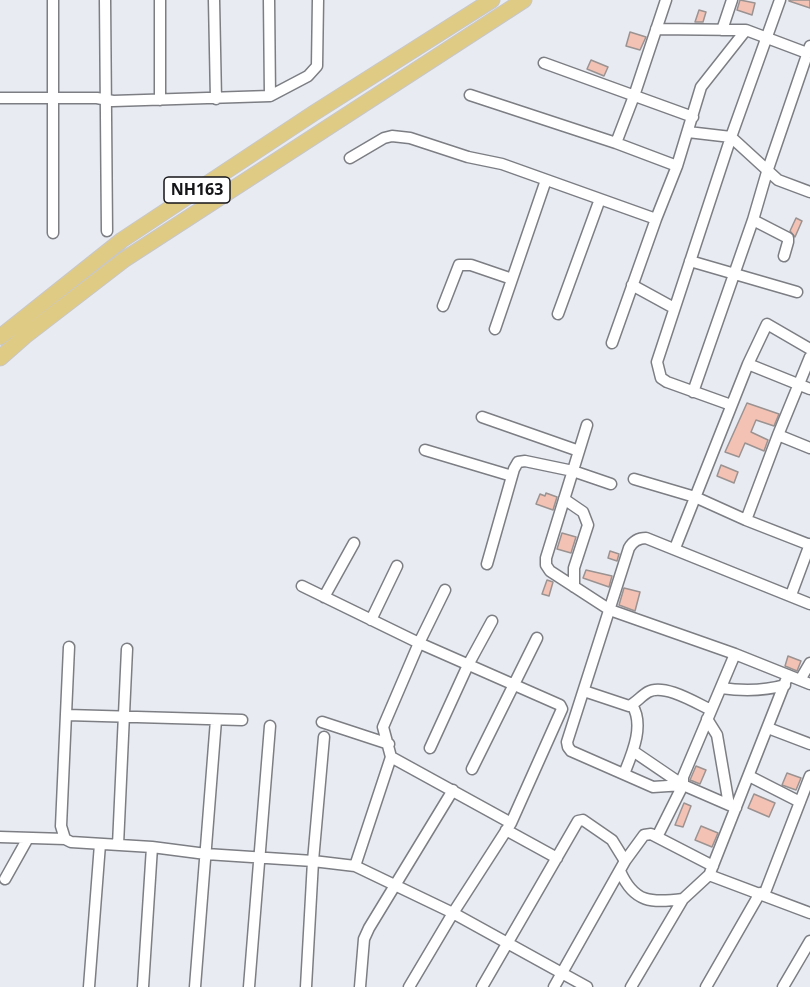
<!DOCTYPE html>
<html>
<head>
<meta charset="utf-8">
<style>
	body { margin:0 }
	canvas { display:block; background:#e9ebf3 }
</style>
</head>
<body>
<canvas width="810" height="987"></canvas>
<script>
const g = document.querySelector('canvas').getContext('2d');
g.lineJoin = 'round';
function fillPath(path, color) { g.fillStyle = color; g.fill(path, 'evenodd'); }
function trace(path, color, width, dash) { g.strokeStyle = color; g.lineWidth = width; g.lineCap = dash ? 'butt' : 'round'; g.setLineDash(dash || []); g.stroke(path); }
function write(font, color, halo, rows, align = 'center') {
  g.font = font + ' "Noto Sans",sans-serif'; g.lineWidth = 6; g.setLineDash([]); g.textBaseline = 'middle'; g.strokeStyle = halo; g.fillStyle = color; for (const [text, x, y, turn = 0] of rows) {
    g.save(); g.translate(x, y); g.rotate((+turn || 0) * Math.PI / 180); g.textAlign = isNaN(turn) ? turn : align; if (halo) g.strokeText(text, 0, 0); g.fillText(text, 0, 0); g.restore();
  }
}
const building = new Path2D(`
	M740,0L755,3L752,15L737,10Z
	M789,0H810V8L789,1Z
	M699,10L706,12L703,22H695Z
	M630,32L646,37L640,50L626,46Z
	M591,60L608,67L604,76L587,69Z
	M796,218L802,221L795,237L790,231Z
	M747,403L779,414L774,426L756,420L751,432L768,440L764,451L745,443L739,457L725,452Z
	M721,465L738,472L734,483L717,476Z
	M546,493L557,497L553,510L536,504L540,494L545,496Z
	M562,533L576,537L571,553L557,549Z
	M610,551L619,554L617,561L608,558Z
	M586,570L612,576L609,587L583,578Z
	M547,580L553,582L549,596L542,594Z
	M624,588L640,592L635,611L619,605Z
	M788,656L801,661L797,671L785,666Z
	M696,766L706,770L700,784L690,780Z
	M787,773L801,778L796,790L782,785Z
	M754,794L775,803L769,817L748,808Z
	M684,803L691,806L683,827L675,825Z
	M701,826L718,833L712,847L695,840Z`);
fillPath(building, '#f3c2b5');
trace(building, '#9b9391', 1.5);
const minor = new Path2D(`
	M53,0V233
	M105,0L107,231
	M160,0V100
	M214,0L216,99
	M269,0L270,96
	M656,29L746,30
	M722,30L732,0
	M544,63L693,117
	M470,95L616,143L677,166
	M0,98H97L113,101L270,96L308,76L317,66L318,0
	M688,132L731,137L778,180L810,192
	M616,143L634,96L666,0
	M350,158L384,138L392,136L410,138L468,157L502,164L656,219
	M784,256L788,242V238L753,220L767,172L810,46
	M690,261L797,292
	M632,285L674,308
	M443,306L459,265H471L512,279
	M558,314L600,199
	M495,329L546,180
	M612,343L656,219L677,166L701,87L746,30L807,53
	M748,364L810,389
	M693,392L753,220
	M731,405L667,382L661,378L657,362L731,137L780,0
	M482,417L579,451
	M587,425L546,558V565L550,571L610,610L735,654L810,684
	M778,435L810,448
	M425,450L512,476
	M634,479L695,497L746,520L810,545
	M564,499L583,512L588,525L574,568V587
	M746,520L778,435L810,357
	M675,548L748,364L767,324L810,349
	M487,564L514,469L518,462L525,461L573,471L611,484
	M302,586L419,643L560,705L562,709L511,823L453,913L409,987
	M791,595L810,544
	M324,597L354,543
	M371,620L397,566
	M69,647L61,826L65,839L71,842L152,847L206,854L313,861L355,866L453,913L587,987
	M735,654L683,777V785L736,808
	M800,680L810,663
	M721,688C742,691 764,691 785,685
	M584,691L629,706C636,703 641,696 648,692C664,683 696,703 711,710
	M67,715L242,720
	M707,719L717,735L729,805
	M322,722L389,744
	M768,728L810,744
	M430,748L468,665L492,621
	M633,751L683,785
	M391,757L511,823
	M472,769L537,638
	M624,774C632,754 645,725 632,705
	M749,776L800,802
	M683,785L653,787L571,751L568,747L567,742L629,548C633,541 638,538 646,538L810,604
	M506,830L557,858
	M0,837L65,839
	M657,837L683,785
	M118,845L127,649
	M355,866L391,757L383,727L419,643L445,590
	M620,871C634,903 651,903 683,899
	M710,873L788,675
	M5,879L28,838
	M764,895L810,776
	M89,987L100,844
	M143,987L152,847
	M195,987L216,720
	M249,987L270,726
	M306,987L313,861L324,737
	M360,987L364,939L369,928L453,790
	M482,987L578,821L583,820L612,840L625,861
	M554,987L625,861L644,835L651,834L713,866
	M631,987L683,899L709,875L810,913
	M706,987L760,893
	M783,987L810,941`);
const highway = new Path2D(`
	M0,337L122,240L314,113L492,0
	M0,358L25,336L125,259L524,0`);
trace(minor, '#7c7e84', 13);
trace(highway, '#c7c7c8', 17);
trace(minor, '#fff', 10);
trace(highway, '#e0cb85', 15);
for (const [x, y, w] of [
	[197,190,66]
]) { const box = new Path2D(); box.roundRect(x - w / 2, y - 13, w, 26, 4.5); g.fillStyle = '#fff'; g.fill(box); trace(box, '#151518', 1.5); }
write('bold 16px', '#151518', null, [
	["NH163",197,190]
]);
</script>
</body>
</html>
